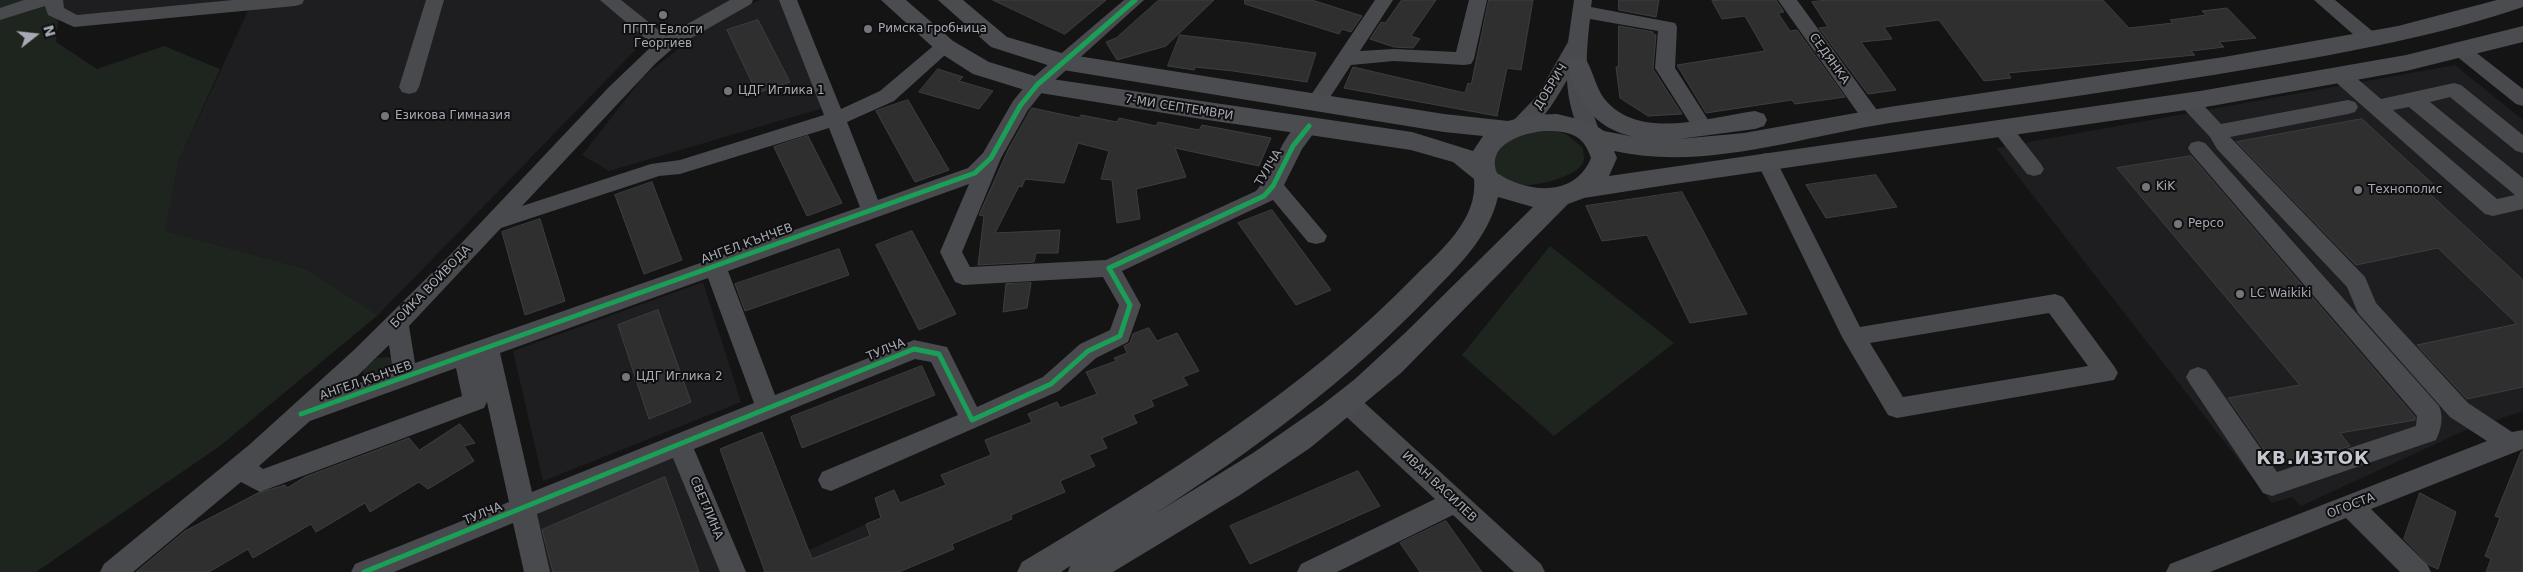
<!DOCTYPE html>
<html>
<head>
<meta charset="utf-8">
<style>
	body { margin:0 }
	#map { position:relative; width:2523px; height:572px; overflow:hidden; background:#141415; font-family:"DejaVu Sans",sans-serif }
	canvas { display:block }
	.north { position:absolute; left:10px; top:10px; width:50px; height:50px; -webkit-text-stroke:4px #0f0f10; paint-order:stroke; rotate:74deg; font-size:14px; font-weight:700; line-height:20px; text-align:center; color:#a7aab4 }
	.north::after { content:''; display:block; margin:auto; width:18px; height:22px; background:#a7aab4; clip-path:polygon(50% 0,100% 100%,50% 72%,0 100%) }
</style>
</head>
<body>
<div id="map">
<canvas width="2523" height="572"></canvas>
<div class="north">N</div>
</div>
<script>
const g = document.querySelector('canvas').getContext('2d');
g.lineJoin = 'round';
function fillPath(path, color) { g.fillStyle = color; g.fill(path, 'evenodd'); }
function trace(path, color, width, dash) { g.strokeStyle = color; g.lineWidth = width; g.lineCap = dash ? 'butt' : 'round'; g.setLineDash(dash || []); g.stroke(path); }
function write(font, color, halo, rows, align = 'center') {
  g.font = font + ' "DejaVu Sans",sans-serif'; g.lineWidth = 4; g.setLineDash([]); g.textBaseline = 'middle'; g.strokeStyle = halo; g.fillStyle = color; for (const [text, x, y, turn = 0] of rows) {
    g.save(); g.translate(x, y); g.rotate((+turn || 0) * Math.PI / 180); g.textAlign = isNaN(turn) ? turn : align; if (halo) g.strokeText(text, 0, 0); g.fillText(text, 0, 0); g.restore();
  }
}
fillPath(new Path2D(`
	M60,0H744L665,45L650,35L378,315L306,269L164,231L178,163L252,2L58,20Z
	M761,0H788L830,106L609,171L582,155L644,76L723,14Z
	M2455,65L2523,120V411L2466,430L2301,506L2292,497L2272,503L1996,148Z
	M703,282L741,402L543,481L513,351Z
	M680,445L733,572H537L524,509Z
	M866,524L886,572H761Z`), '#1e1e20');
fillPath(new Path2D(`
	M0,0H60L56,42L97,69L164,46L220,69L178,163L165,231L306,269L378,315L220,446L36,572H0Z
	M1552,130L1566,134L1583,148C1583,151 1584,156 1584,160C1580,178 1529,188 1514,185C1509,184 1504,181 1499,179L1491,163C1506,132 1520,134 1552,130Z
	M1550,246L1674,343L1554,436L1462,355Z
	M388,357L392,359L394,369L391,373L367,381L363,379L364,368L377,358Z`), '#1e251f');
const building = new Path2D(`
	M993,0H1106L1065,34Z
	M1159,0H1214L1166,46L1117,60L1106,42L1116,38Z
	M1245,0H1312L1362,16L1351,32L1342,29L1339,34L1245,4Z
	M1402,0H1436L1411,36L1420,39L1413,48L1394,47L1370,39L1381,22L1385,23Z
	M1489,0H1533L1521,70L1507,68L1497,116L1344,88L1353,67L1465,93L1468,83L1471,84Z
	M1619,0H1659L1656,17L1619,10Z
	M1725,0H1776L1784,12L1778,13L1790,31L1797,30L1845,97L1795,104L1792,100L1706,113L1677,65L1765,51L1745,16L1722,19L1712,1Z
	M1828,0H2103L2129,28L2173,23L2170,20L2206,15L2202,11L2227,8L2256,38L2219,42L2224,47L2191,51L2195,55L2008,73L2011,78L1984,81L1939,20L1884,27L1892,39L1861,42L1896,90L1868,94L1819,28L1828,27L1812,2Z
	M758,20L790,82L757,93L727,30Z
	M1619,26L1653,32V34L1656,35L1653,69L1682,114L1648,116L1620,98L1616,67H1618Z
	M1180,35L1248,43L1316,53L1307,82L1233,71L1195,67L1194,70L1168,66Z
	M938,69L963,77L959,81L993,91L979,109L919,92Z
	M908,100L949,170L915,182L876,111Z
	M1032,108L1079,118L1081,115L1117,122L1119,118L1156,126L1158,122L1199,130L1202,125L1271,138L1259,166L1175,148L1186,177L1136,189L1140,219L1117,223L1112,180L1101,179L1109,151L1078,143L1064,183L1025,179L1022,187L1019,186L995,233L1060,230L1058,253H1036L1034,262L978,265L984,216L979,215L1008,150Z
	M2362,119L2436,187L2430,194L2523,280V387L2467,399L2417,345L2517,324L2438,248L2356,265L2237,142Z
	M808,136L842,203L807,216L774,147Z
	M2191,156L2415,417V420L2340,433L2350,446L2322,455L2274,464L2228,398L2300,385L2117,168Z
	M1876,175L1897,207L1826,218L1806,185Z
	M652,182L682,260L644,274L615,195Z
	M1682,192L1701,227L1747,314L1690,323L1647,235L1602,241L1586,206Z
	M1272,210L1331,290L1296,305L1238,223Z
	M540,219L565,301L525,315L502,232Z
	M912,231L956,314L919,330L876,245Z
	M839,249L849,275L745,311L735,284Z
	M1031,283L1027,308L1003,312L1006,284Z
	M658,310L691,402L649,419L618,325Z
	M1149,328L1157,341L1177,333L1199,371L1183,377L1188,385L1151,400L1154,406L1133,415L1137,423L1102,438L1107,448L1089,455L1095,466L1060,481L1065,492L1011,515L1012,519L952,544L954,549L899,572H765L720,449L762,432L812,559L870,536L866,524L881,518L875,498L894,490L900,503L946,485L941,475L991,455L985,440L1032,422L1028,414L1057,402L1060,408L1097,394L1086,372L1116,361L1114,358L1127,353L1124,346L1130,343L1133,334Z
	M922,366L935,395L802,448L791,417Z
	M460,424L475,443L464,446L474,461L428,489L419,482L370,512L365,503L316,532L311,524L253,558L248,549L209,572H136L185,531L258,493L285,485L287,488L305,477L409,438L419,450Z
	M2523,451V572H2486L2491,559L2485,556L2500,518L2495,516L2521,452Z
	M1358,471L1380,506L1250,564L1230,526Z
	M665,477L699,572H553L542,530Z
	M2420,493L2456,512L2438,569L2429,565L2404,539Z
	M1446,521L1482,572H1420L1400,543Z`);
fillPath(building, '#2f2f30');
trace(building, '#3d3e41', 1);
fillPath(new Path2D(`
	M24,0H63L64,8L77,15L233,0H304L302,4L295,6L74,27L48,15L45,6L0,20V8Z
	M426,0H444L419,87L416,92L409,94L402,92L399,87Z
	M600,0H621L666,36L730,0H753L751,4L672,49L655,64L522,206L651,164L680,160L824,115L779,0H797L841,109L880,91L938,42L945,40L952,42L955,46L894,101L847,122L878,200L968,168L983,153L1013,101L1030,80L1124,0H1144L1044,90L1028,110L1001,158L962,252L970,267L1106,260L1256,191C1275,171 1279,138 1301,122C1306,118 1311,120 1316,121L1319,126L1302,149L1284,185L1327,236L1324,242L1316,244L1308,242L1273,200L1122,271L1141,305L1128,342L1096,358L1059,391L831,491L822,488L818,480L822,472L958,415L931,362L915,359L694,449L746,572H720L673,458L537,514L550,572H524L513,523L394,572H351L355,564L509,502L487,402L484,408L260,492L241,482L133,572H100L104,564L249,445L354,350L452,253L609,87L653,45ZM829,128L860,207L415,363L409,326L501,228L659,176L680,174ZM969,184L940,252L955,282L963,285L1103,277L1119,305L1110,330L1080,344L1043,377L977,407L947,347L914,340L775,395L728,271ZM708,278L754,403L532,492L500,353ZM389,345L393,371L345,388ZM456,368L462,396L263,469L259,466L310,421Z
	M1375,0H1393L1360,51L1394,49L1456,52L1469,0H1487L1474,59L1471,64L1464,65L1394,61L1351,65L1323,108L1316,110L1309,108L1306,103L1309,98Z
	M1574,0H1592L1591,7L1675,23L1677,27L1675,68L1712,126L1709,131L1702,133L1695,131L1655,68L1658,31L1590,19C1585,59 1584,96 1601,134L1598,139L1591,141L1584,139C1573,121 1568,100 1567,80C1557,97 1535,139 1512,132L1509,127L1512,122L1537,96L1568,42Z
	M1778,0H1797L1879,113L1882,118L1879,123L1872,125L1865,123Z
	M2314,0H2335L2377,35L2380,39L2377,43L2370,45L2363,43Z
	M2462,45L2469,47L2523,89V106L2516,104L2455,55L2452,51L2455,47Z
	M2339,67L2346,69L2381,99L2454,83L2461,85L2523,135V153L2516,151L2450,97L2430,102L2523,178V209L2493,216L2485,214L2332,79L2329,74L2332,69ZM2409,107L2515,195L2497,199L2393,110Z
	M2188,94L2195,96L2221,124L2348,100L2355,102L2358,107L2355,112L2348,114L2230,137L2365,277L2376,303L2468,403L2512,432L2523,430V449L2371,509L2427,564L2431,572H2400L2346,518L2210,572H2166L2170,564L2487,441L2450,417L2358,313L2347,287L2217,149L2210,137L2181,106L2178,101L2181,96Z
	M2002,121L2009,123L2041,164L2044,169L2041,174L2034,176L2027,174L1995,133L1992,128L1995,123Z
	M2198,141L2205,143L2439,406C2444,417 2441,430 2436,440L2272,496L2263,493L2190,384L2186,377L2190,370L2198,367L2206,370L2277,472L2416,426L2417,416L2191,153L2188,148L2191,143Z
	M1766,153L1773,155L1776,160L1860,327L2055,294L2063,297L2114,366L2118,373L2114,380L1897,418L1888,415L1842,337L1756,160L1759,155ZM2049,313L2088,366L1903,397L1870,343Z
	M1347,392L1356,395L1541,564L1545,572H1514L1453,515L1337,572H1297L1301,564L1435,499L1338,409L1335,402L1338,395Z`), '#494a4d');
fillPath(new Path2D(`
	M881,0H906L953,41L989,62L1038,77L1412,132L1473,151L1483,136L1444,132L1063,70L991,47L938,0H963L1007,37L1065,54L1444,114L1508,121L1531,115L1557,114L1590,122L1604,131L1645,139C1594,131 1583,108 1565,64L1569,58L1577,56L1585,58C1594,72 1596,91 1608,103C1644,140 1710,117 1755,111L1764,114L1767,120L1764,126L1755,129L1679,139L1744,133L1889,107L2224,57L2398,26L2497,0H2523V7C2438,36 2349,52 2261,67C2138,88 2013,105 1890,123C1800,137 1705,171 1614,151L1617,158L1609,176L2200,91L2406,55L2523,26V42L2406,71L2200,108L1667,185L1584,198L1568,204L1401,373L1310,448L1240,495L1113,572H1068L1070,566L1061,572H1017L1022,562C1161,479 1301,393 1415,276C1441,250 1478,220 1474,179L1453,162L1411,150L1201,119L1028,91L973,74L937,51ZM1544,131C1568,131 1583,133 1591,158C1575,198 1527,193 1497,173C1486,144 1523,133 1544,131ZM1498,197L1533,207L1405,333L1355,379L1322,405L1253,453L1153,515C1253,451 1350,379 1432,293C1460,264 1488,238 1498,197Z`), '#4b4c4f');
trace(new Path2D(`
	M301,414L975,173L991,158L1020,106L1037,85L1135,0
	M364,572L914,349L939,354L972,420L1051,384L1088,351L1120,336L1130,305L1109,268L1264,196L1273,186L1293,146L1309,126`), '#1a9f57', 5);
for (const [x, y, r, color] of [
	[663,15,5,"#74767c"],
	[868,29,5,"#74767c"],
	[728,91,5,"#74767c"],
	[385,116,5,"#74767c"],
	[2146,187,5,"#74767c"],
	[2358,190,5,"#74767c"],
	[2178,224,5,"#74767c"],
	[2240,294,5,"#74767c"],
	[626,377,5,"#74767c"]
]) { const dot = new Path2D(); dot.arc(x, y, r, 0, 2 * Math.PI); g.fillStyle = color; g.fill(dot); trace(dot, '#0f0f10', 2); }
write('12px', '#a7aab4', '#0f0f10', [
	["Римска гробница",878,29],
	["ПГПТ Евлоги",663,30,"center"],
	["Георгиев",663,44,"center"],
	["ЦДГ Иглика 1",738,91],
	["Езикова Гимназия",395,116],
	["KiK",2156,187],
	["Технополис",2368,190],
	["Pepco",2188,224],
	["LC Waikiki",2250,294],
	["ЦДГ Иглика 2",636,377]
], 'left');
write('12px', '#a7aab4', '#0f0f10', [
	["СЕДЯНКА",1829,59,54],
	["ДОБРИЧ",1551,87,-58],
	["7-МИ СЕПТЕМВРИ",1179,108,9],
	["ТУЛЧА",1269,168,-59],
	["АНГЕЛ КЪНЧЕВ",747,244,-20],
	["БОЙКА ВОЙВОДА",431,287,-46],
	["ТУЛЧА",886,350,-22],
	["АНГЕЛ КЪНЧЕВ",366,381,-19],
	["ИВАН ВАСИЛЕВ",1439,487,43],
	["ОГОСТА",2351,506,-21],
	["СВЕТЛИНА",706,508,67],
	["ТУЛЧА",483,514,-22]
]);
g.letterSpacing = '1px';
write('bold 18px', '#c7c9d1', '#0f0f10', [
	["КВ.ИЗТОК",2313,459]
]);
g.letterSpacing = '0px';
</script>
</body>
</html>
